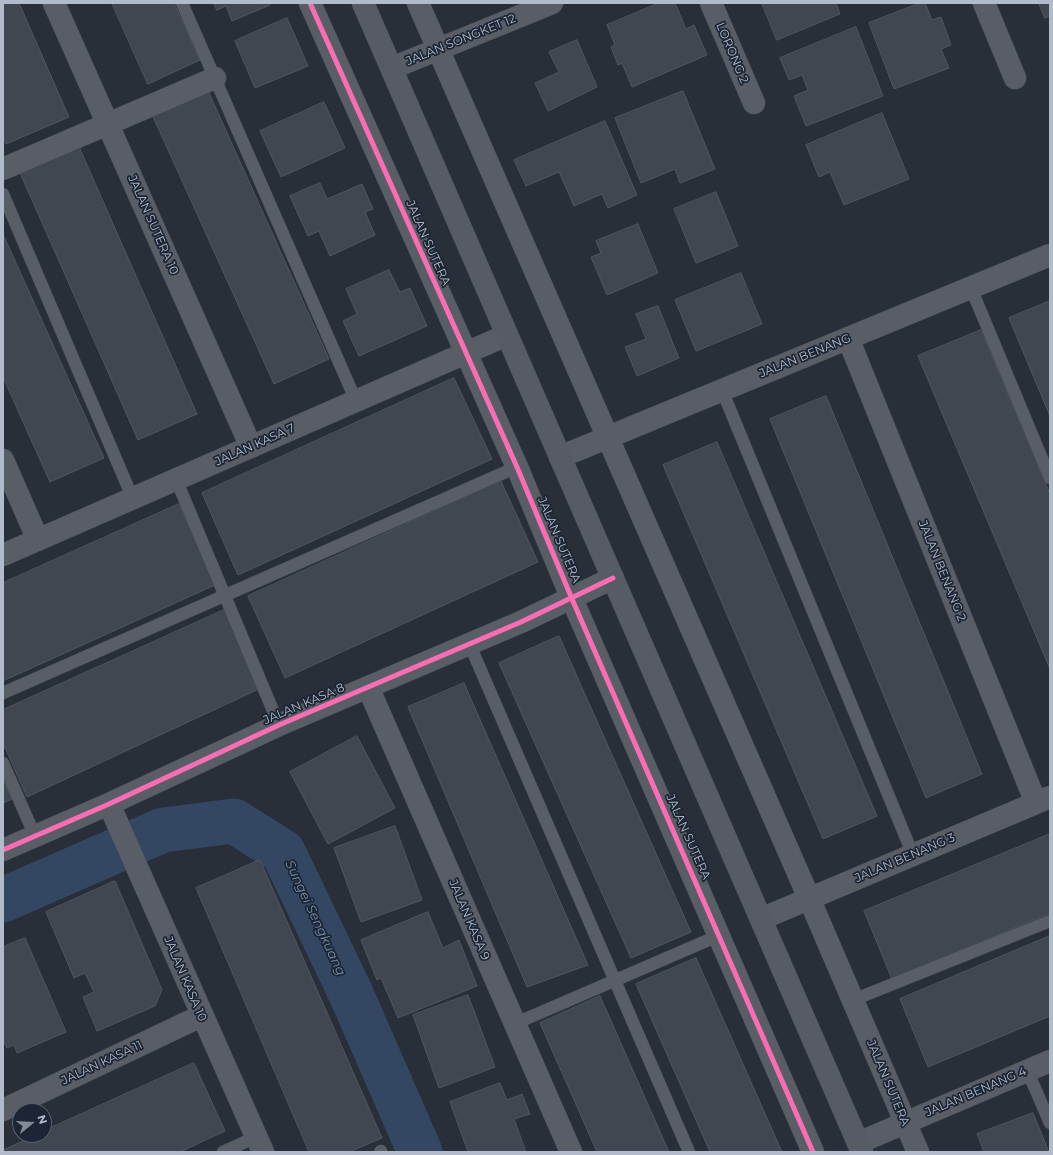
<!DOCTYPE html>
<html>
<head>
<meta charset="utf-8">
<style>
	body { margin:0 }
	#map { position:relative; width:1053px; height:1155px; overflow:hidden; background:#282f39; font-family:Montserrat,sans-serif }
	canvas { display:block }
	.frame { position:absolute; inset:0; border:4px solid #b2bbca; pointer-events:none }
	.north { position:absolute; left:12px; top:1103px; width:40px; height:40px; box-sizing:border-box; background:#1b2533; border:1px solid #57616f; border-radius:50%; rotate:72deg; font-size:11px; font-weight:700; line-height:16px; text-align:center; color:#b2bbca }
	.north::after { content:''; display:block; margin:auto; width:14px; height:18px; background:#828a97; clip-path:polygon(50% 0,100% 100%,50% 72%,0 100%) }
</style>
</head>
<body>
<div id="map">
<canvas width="1053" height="1155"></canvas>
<div class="frame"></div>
<div class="north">N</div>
</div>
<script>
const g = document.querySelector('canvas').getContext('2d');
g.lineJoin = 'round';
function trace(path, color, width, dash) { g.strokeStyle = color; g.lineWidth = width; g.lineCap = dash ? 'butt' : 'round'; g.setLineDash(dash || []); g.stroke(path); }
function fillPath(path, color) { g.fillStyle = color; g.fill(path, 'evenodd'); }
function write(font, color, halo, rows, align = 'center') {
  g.font = font + ' Montserrat,sans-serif'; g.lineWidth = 3.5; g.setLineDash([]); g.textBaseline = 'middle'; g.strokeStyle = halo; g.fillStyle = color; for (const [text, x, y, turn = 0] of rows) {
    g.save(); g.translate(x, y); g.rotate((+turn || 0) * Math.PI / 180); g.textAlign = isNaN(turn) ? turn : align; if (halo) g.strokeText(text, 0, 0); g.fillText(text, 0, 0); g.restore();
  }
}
trace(new Path2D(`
	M3,900L163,830L234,821L283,852L351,994L420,1152`), '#334763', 45);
const building = new Path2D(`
	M3,3H19L69,117L6,144L3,136Z
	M112,3H174L200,60L148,84Z
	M214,3H269L270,5L232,21L226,6L217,10Z
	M659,3H675L686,29L694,25L707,55L632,87L622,63L618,65L611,47L615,45L607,25Z
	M762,3H836L840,14L777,40Z
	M920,3H925L932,20L941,17L951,45L941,49L949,68L894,89L869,23Z
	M1039,3H1050V16L1045,18Z
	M287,18L308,66L255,88L235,41Z
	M856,27L883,96L806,126L794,96L808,90L802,75L789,80L780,58Z
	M577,40L597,87L548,111L535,83L559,72L549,52Z
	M205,84L329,359L274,384L150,110Z
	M683,91L715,169L680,183L675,169L641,183L615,118Z
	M324,102L345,148L281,177L260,131Z
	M882,113L909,179L844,205L830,172L819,177L806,145Z
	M605,121L637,195L608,208L602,194L574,206L559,172L526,186L514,160Z
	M76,140L197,414L138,440L17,166Z
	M320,183L327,199L362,184L373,209L365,212L375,235L330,256L319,231L308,236L290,196Z
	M716,192L738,246L696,263L674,209Z
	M638,224L658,273L607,295L591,257L601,253L596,241Z
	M3,234L104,458L50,482L3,377Z
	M389,270L400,292L410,288L427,326L359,356L343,321L357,314L346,289Z
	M741,273L762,324L696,351L675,300Z
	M1050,301V416L1009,318Z
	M658,306L679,358L637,376L625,347L646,339L636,314Z
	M981,330L1050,494V669L918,356Z
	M454,378L492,459L238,575L202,493Z
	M826,396L982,774L926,798L770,419Z
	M717,442L877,816L823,839L663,465Z
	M501,481L538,562L285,678L248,596Z
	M179,504L215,585L3,681V583Z
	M224,610L261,688L27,797L3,743V710Z
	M559,636L691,932L631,958L499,663Z
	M464,683L588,965L527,987L408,707Z
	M357,736L395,808L328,844L290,772Z
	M3,779L12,799L3,803Z
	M395,826L422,900L361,922L334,848Z
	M1050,834V913L892,979L864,911Z
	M260,860L382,1138L349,1152H309L196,888Z
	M115,881L162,990L155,1006L97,1031L83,997L94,992L85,973L74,978L46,912Z
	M428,912L443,948L459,940L477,986L398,1018L381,978L377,980L361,940Z
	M1050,936V1016L928,1067L900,999Z
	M25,938L66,1032L17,1053L14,1045L7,1048L3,1039V947Z
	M696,958L782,1152H710L636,984Z
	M468,995L495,1067L439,1088L413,1015Z
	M600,996L669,1152H597L540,1023Z
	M194,1063L225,1131L180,1152H3V1150L36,1135H44V1131Z
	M500,1083L507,1100L522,1094L530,1114L514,1119L526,1152H468L450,1102Z
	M1033,1113L1049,1152H984L977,1134Z`);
fillPath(building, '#414750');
trace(building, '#505660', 1);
const lane = new Path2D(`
	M182,3L356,401
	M3,194L133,499
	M971,288L1050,478
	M722,390L913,855
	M176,479L279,725
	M469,643L689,1152
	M3,693L517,467
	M3,763L35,836
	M853,1000L1050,921
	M514,1024L720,935
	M1027,1070L1050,1123
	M223,1152L256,1137
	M380,1152L381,1151`);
const street = new Path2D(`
	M54,3L251,447
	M310,3L517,467L572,599L813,1152
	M418,3L809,898L918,1152
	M711,3L754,103
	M984,3L1015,78
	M392,68L552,3
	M3,169L215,78
	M848,338L1036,803
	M560,457L1050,255
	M3,460L38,540
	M3,555L507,335
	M368,687L571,1152
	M109,804L263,1152
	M3,850L109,804L279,725L521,622L613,578
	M761,919L1050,797
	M3,1110L201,1016
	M858,1143L1050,1061`);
const secondary = new Path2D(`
	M363,3L862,1152`);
trace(lane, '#474b53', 13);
trace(street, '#474b53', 23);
trace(secondary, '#474b53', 23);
trace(lane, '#595d66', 12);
trace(street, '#595d66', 22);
trace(secondary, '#575c64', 22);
trace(new Path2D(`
	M310,3L517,467L572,599L813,1152
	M3,850L109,804L279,725L521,622L613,578`), '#f96db3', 5);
write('12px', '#b2bbca', '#1b2533', [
	["JALAN SONGKET 12",461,40,-22],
	["LORONG 2",732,53,67],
	["JALAN SUTERA 10",153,225,66],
	["JALAN SUTERA",428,243,66],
	["JALAN BENANG",805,356,-22],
	["JALAN KASA 7",255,445,-24],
	["JALAN SUTERA",559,540,67],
	["JALAN BENANG 2",942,571,68],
	["JALAN KASA 8",304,704,-23],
	["JALAN SUTERA",688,837,66],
	["JALAN BENANG 3",905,858,-23],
	["JALAN KASA 9",469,920,67],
	["JALAN KASA 10",185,979,67],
	["JALAN KASA 11",102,1063,-25],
	["JALAN SUTERA",888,1083,67],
	["JALAN BENANG 4",976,1092,-23]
]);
write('italic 13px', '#7790b3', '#1b2533', [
	["Sungei Sengkuang",315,918,65]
]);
</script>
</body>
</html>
